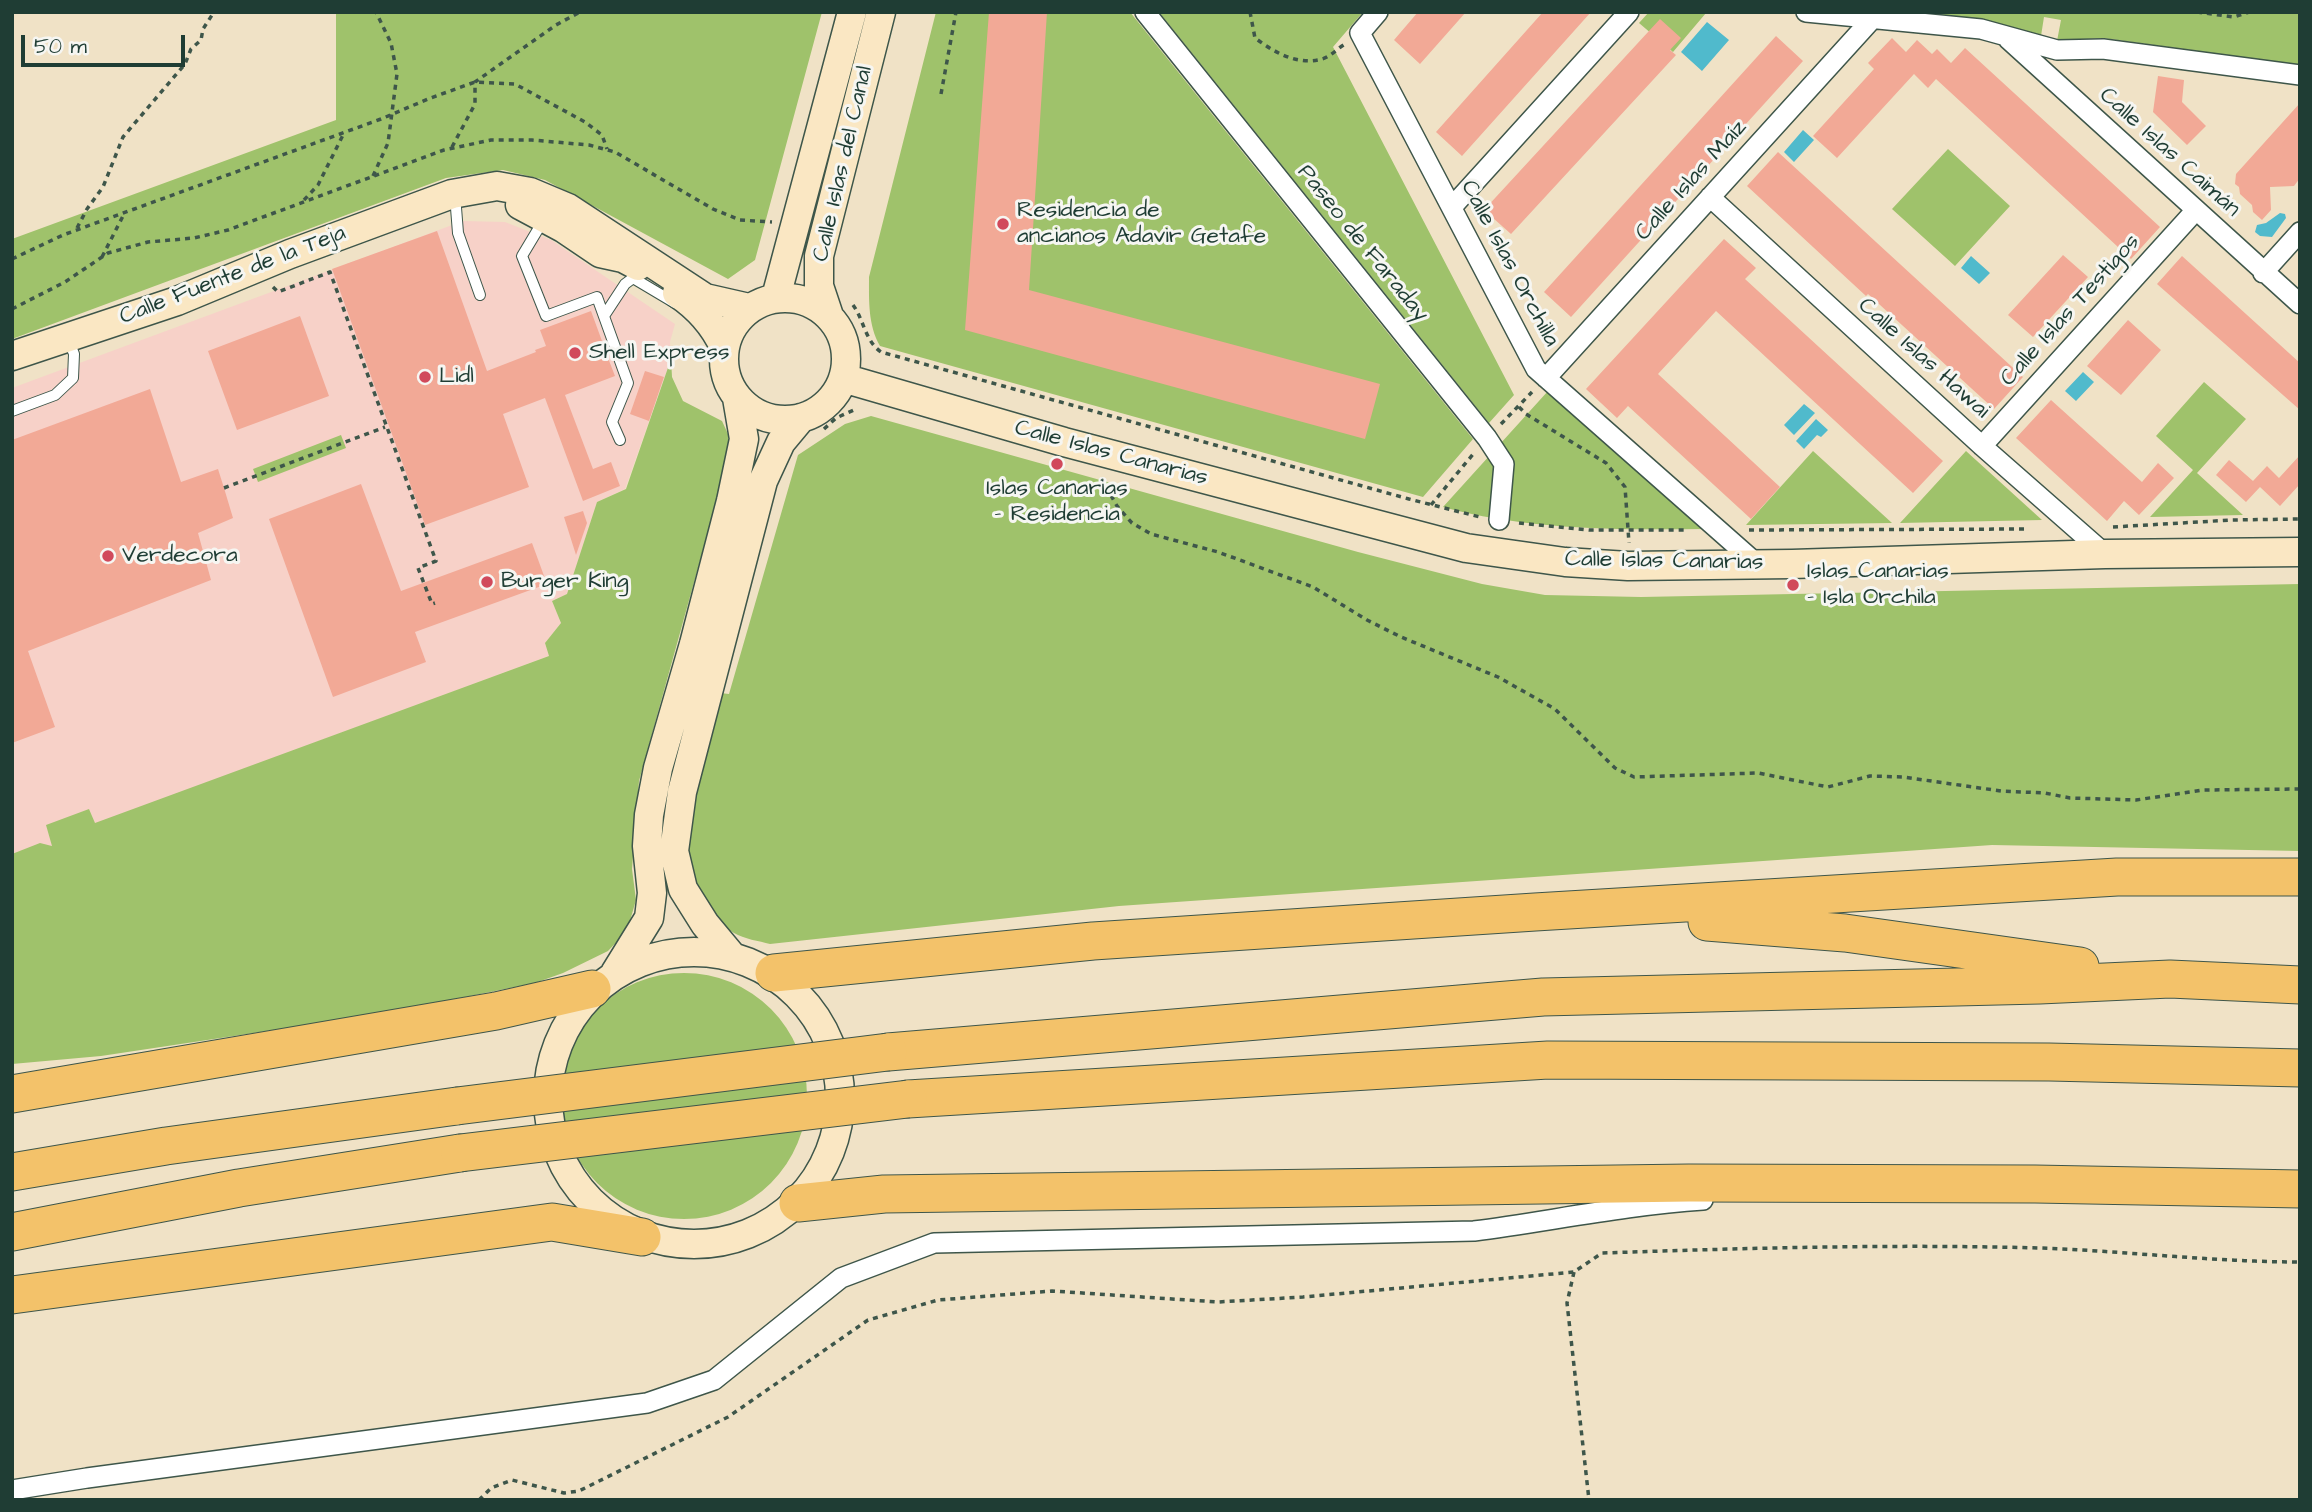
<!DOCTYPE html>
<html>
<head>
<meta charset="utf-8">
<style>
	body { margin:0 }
	#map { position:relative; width:2312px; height:1512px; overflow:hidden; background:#f0e2c6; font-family:"Architects Daughter",sans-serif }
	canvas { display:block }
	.frame { position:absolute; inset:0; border:14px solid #1f3d34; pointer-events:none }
	.scale { position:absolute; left:21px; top:35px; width:164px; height:32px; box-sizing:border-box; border:4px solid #1f3d34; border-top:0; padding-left:9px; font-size:21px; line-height:24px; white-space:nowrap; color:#1f3d34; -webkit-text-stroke:5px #f6f6f2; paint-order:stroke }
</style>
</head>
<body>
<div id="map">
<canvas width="2312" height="1512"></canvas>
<div class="frame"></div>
<div class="scale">50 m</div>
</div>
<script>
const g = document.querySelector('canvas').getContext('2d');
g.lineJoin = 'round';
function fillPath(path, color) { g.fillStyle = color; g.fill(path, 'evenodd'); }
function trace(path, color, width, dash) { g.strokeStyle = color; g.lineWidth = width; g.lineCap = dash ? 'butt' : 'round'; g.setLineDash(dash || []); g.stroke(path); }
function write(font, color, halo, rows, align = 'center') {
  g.font = font + ' "Architects Daughter",sans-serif'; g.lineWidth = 6; g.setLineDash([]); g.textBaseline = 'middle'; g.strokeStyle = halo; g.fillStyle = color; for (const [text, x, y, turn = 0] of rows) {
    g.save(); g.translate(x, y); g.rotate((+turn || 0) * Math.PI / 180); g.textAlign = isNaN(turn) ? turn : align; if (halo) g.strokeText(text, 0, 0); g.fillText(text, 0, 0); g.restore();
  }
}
fillPath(new Path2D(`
	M463,221L505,222L551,240L675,324L670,342L671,359L625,489L597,502L567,594L552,601L561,623L545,643L549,656L95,824L89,809L52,846L40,844L12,854V388Z`), '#f7d1c8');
fillPath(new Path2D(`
	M336,12H822L755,260L728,279L545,180L503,170L446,178L12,339V239L336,120Z
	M936,12H1130L1473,439L1423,497L880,346C868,325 869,301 869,277Z
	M1159,12H1363L1333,47L1514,395L1489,423Z
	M1649,12L1706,13L1673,52L1639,23Z
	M1902,12H2300V65L2103,38L2057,41L2061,20L2044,17L2041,36Z
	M1948,149L2010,206L1955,266L1892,209Z
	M671,359L672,377L683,401L722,421L728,434L730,452L639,781L632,869L636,900L627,931L608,951L563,973L535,983L380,1014L101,1056L12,1064V854L40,843L52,846L46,825L89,809L95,823L549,656L545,643L561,623L552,601L567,594L597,502L626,489Z
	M2204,382L2246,419L2197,473L2243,515L2150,517L2193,470L2156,436Z
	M1548,391L1704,529C1616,530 1528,530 1443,507Z
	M871,416L1358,552L1482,584L1545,595L1641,597L2300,584V851L1992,845L1119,906L770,944C759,941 744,939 734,933C711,919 694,894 688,868C679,828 710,735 720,693L729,694L798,455L845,424Z
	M341,435L346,448L258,482L253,469Z
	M1813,451L1892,523L1746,525Z
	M1966,451L2042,520L1900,523Z
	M561 1096a123 123 0 1 1 246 0a123 123 0 1 1-246 0Z`), '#9fc26b');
fillPath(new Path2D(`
	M1707,22L1729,40L1702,71L1681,52Z
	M1803,130L1814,140L1794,162L1784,152Z
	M2280,213L2285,214L2286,218L2272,237L2260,236L2255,232L2257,225L2266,223Z
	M1971,256L1990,273L1979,284L1961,268Z
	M2083,372L2094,382L2076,401L2065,391Z
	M1804,404L1815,413L1794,435L1784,425Z
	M1816,419L1828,430L1821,437L1817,435L1804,449L1796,441Z`), '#50bacc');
fillPath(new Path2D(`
	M989,12H1047L1029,290L1380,384L1365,439L965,330Z
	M1418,12H1466L1420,64L1394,40Z
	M1543,12H1591L1462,156L1436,132Z
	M1660,19L1681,38L1670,50L1676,55L1511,234L1484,210Z
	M1776,36L1803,61L1571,317L1544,292Z
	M1892,38L1906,52L1917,40L1932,54L1937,49L1951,63L1965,48L2160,227L2131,259L1936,79L1928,88L1914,74L1837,158L1813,136L1874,69L1868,63Z
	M2158,76L2184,80L2182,102L2206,126L2187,145L2153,112Z
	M2300,103V178L2294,186L2270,187L2271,210L2262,220L2253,212L2252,205L2240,194L2239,187L2235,184L2236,174Z
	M1778,152L2023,377L1994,409L1868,294L1866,296L1747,186Z
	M437,231L487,371L536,352L535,350L546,346L540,330L591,311L606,352L592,353L608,358L615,376L565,395L593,469L611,462L620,486L583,501L545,398L503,414L529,487L425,525L332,269Z
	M1724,239L1756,268L1745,279L1943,461L1913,493L1716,311L1658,374L1780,487L1751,519L1628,406L1617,418L1586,389Z
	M2063,255L2088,277L2033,337L2008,315Z
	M2182,256L2300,363V410L2157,284Z
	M300,316L329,396L237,430L208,351Z
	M2128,320L2161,350L2121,395L2087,366Z
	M645,371L664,377L649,421L630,414Z
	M150,389L181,482L218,469L224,488L233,518L198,533L211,580L28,651L55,727L12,743V440Z
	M2051,400L2142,482L2158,463L2174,478L2139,515L2124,501L2107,521L2016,438Z
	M2300,455V484L2280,506L2260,487L2246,502L2216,475L2229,460L2253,481L2267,466L2279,478Z
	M361,484L401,591L532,543L547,584L415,632L426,662L333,697L269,519Z
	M583,511L587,523L576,555L564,517Z`), '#f2a996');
const lane = new Path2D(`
	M455,195L458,233L480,295
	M543,221L522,256L546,316L597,297L628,383L612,422L620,440
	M604,316L625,284L633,278L675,303
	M12,411L55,395L73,378L74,354L69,341`);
const street = new Path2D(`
	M1145,12L1487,438L1504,464L1499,520
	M1378,12L1360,33L1536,369L1757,564
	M1806,12L1981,29L2057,50L2103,49L2300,75
	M2008,39L2300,304
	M1710,197L1982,446L2105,554
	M1452,207L1629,12
	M2263,273L2300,232
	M1546,378L1873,18
	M1982,446L2196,210
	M12,1490L87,1478L647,1403L714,1380L841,1278L934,1243L1474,1231C1550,1221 1627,1205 1703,1200`);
const secondary = new Path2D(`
	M520,205L563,228L600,253L623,258L638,266
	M677,293C698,307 714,325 724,347
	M776,297L852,12
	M724 359a61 61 0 1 1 122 0a61 61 0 1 1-122 0Z
	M829,316L819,286V256L881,12
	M12,356L177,301L290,254L452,194L497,186L530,192L568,208L705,298L749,308
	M843,378L1064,442L1466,548L1565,562L1628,566L1792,564L2105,554L2300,552
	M548 1098a146 146 0 1 1 292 0a146 146 0 1 1-292 0Z
	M730,954L705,924L683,889L674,851L682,792L763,481L781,442L801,418
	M615,973L649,918L652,893L647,846L649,815L658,768L694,644L731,501L744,439L737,398`);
const highway = new Path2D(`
	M1707,922L1845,933L2080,966
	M774,973L1093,941L1535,912L2117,877H2300
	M888,1052L1543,997L2040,985L2170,979L2300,985
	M12,1094L496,1011L592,989
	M908,1099L1548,1060L2049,1062L2300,1068
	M12,1172L166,1146L457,1106
	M798,1203L884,1194L1689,1183L2035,1184L2300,1189
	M12,1232L239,1188L460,1153
	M12,1295L552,1222L642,1237`);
trace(lane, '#3e564a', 12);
trace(street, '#3e564a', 22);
trace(secondary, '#3e564a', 31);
trace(highway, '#3e564a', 39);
trace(new Path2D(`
	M1250,12L1255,38C1274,52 1297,66 1322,59C1330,57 1338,48 1345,44
	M2197,12L2234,17L2249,12
	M941,94L956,12
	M452,147L475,104V82L556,25L580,12
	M373,176L388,143L397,74L391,43L376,12
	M304,200L318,185L344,133
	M77,228L87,209L103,187L123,137L185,64L191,49L201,40L203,29L214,12
	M102,257L124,214
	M12,259L63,235L381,119L428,99L475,82L515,84L585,122L602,135L607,149
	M273,287L278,292L330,272L436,561L418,568L432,604L435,603
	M853,305C864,320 865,341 881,352L1409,499L1480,517
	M12,309L65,282L108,253L148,242L194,238L228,230L444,150L491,140H532L589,145L615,152L713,209L740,220L772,222
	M1519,407L1526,414L1606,463L1625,487L1629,543
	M1501,424L1532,392
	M824,429L836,418L856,409
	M1101,478L1117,506L1132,523L1151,534L1218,552L1313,587L1367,620L1401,637L1498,677L1555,709L1615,768L1634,777L1758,773L1828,787L1870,776L1903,777L2001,791L2045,793L2070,798L2136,800L2203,790L2300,789
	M224,488L385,427
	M1431,505L1474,453
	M1519,523L1589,530H1685
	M2113,527L2232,520L2300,519
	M1749,530L2028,529
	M1574,1272L1567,1303L1589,1500
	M479,1500L491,1488L512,1480L564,1493L579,1491L728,1417L868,1320L938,1300L1052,1291L1218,1302L1303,1297L1574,1272L1602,1253C1748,1248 1893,1244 2039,1248C2126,1251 2213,1262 2300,1262`), '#3e564a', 3.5, [5, 5]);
trace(lane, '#fff', 10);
trace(street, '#fff', 19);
trace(secondary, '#fae7c3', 28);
trace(highway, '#f3c26a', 37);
const highwayBridge = new Path2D(`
	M457,1106L888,1052
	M460,1153L908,1099`);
trace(highwayBridge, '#3e564a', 39, []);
trace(highwayBridge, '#f3c26a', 37);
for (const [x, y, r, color] of [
	[1003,224,7,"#d1495b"],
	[575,353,7,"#d1495b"],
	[425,377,7,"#d1495b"],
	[1057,464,7,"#d1495b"],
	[108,556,7,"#d1495b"],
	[487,582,7,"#d1495b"],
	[1793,585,7,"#d1495b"]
]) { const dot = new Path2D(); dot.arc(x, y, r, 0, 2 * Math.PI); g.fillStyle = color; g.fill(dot); trace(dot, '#f6f6f2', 2.5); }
write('23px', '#1f3d34', '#f6f6f2', [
	["Calle Islas Caimán",2169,153,42],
	["Calle Islas del Canal",844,164,-77],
	["Calle Islas Maíz",1692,181,-48],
	["Paseo de Faraday",1362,244,51],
	["Calle Islas Orchilla",1509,264,62],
	["Calle Fuente de la Teja",233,276,-21],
	["Calle Islas Testigos",2071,311,-48],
	["Calle Islas Hawai",1923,359,42],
	["Calle Islas Canarias",1111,454,15],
	["Calle Islas Canarias",1664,562,1]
]);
write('23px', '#1f3d34', '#f6f6f2', [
	["Residencia de",1017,211],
	["ancianos Adavir Getafe",1017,237],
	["Shell Express",589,353],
	["Lidl",439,377],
	["Islas Canarias",1057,489,"center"],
	["- Residencia",1057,515,"center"],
	["Verdecora",122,556],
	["Islas Canarias",1807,572],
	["- Isla Orchila",1807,598],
	["Burger King",501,582]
], 'left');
</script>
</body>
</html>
